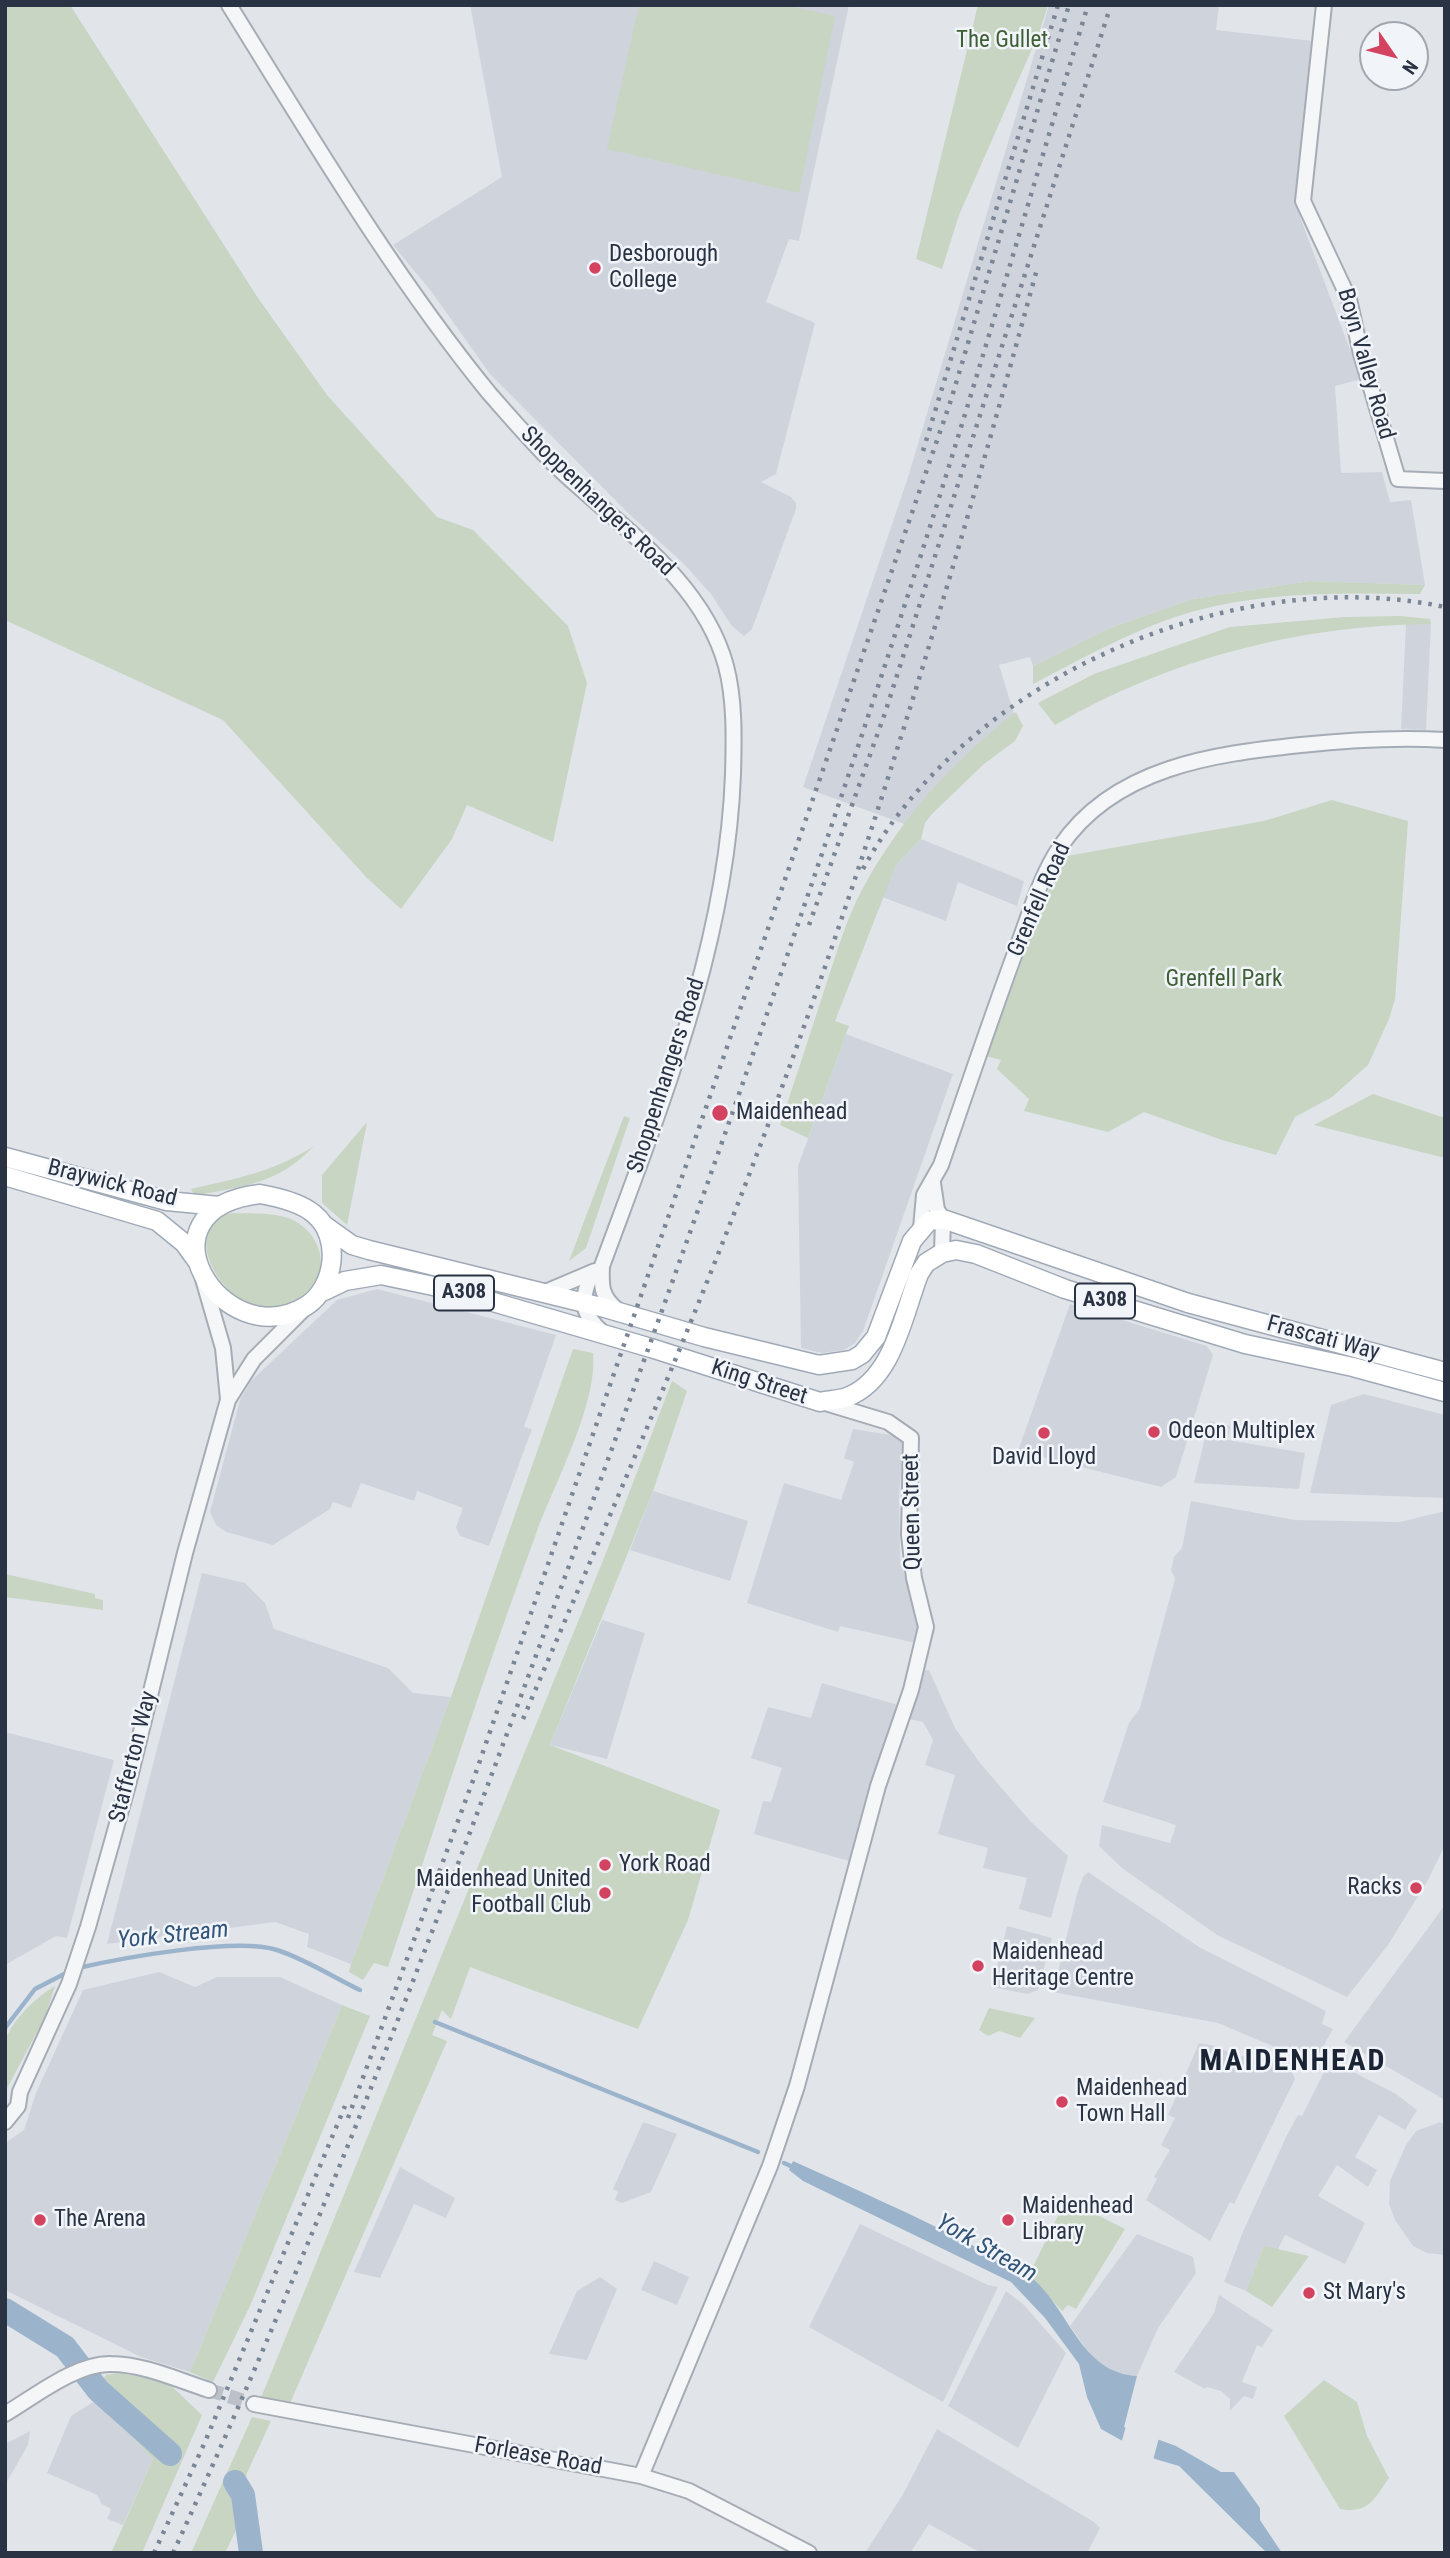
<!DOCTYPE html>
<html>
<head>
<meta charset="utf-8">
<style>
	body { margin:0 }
	#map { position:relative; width:1450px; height:2558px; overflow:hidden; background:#e1e5ea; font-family:"Roboto Condensed",sans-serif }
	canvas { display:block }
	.frame { position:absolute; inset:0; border:7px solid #293343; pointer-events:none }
	.north { position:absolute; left:1359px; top:21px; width:70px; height:70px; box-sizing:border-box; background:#f1f4f8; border:2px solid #a1a7b0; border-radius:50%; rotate:125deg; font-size:19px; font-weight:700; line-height:28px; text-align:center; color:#293343 }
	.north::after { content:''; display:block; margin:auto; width:24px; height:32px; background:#d3425e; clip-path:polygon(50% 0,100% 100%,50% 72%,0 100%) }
</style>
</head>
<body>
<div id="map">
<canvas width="1450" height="2558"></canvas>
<div class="frame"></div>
<div class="north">N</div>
</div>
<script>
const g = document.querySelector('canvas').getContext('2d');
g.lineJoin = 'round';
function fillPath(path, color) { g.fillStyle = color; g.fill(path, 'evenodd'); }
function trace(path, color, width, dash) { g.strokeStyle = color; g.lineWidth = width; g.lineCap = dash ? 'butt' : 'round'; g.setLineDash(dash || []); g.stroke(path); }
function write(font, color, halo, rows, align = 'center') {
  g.font = font + ' "Roboto Condensed",sans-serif'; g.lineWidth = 5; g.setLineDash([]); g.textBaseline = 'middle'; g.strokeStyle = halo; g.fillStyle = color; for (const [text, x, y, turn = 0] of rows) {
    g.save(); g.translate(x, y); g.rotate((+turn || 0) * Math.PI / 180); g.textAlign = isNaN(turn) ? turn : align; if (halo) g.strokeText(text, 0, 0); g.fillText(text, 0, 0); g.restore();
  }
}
fillPath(new Path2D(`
	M470,5H849L799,241L789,239L766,302L815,323L776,474L761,482L791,497L796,503V509L752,629L744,636L731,625L711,594L683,563L628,513L490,374L431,291L393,245L502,177Z
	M1049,5H1219L1216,30L1313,41L1300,217L1361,379L1335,386L1341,473L1382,472L1390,502L1411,500L1425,585L1310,581L1193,599L1110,628L1033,666L1030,657L999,665L1015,717L907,825L803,787L909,474Z
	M1406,624H1431L1426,730L1401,729Z
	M921,839L1024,881L1017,906L958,882L946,921L882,897L896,865Z
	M846,1034L953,1074L863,1331L855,1343L844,1350L822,1353L801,1348L798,1166Z
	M377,1289L556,1335L524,1427L532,1429L489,1546L460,1536L456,1527L463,1508L417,1491L414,1501L361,1483L351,1508L333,1502L330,1509L273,1545L226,1532L216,1525L210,1512L240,1400L251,1381L337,1300Z
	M1070,1304L1207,1346L1213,1355L1176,1477L1161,1487L1018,1451Z
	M1364,1394L1445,1415V1498L1310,1493L1331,1405Z
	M1209,1421L1230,1426L1228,1440L1305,1453L1299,1489L1194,1483Z
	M853,1429L904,1437L899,1495L900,1559L920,1628L916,1643L840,1626L838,1632L747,1603L784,1483L841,1500L854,1462L844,1458Z
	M653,1491L748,1521L730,1581L630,1550Z
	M1191,1501L1295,1520L1400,1522L1445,1511V1845L1428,1880L1388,1945L1347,1997L1217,1935L1122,1868L1099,1846L1102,1825L1170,1843L1176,1825L1103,1802L1129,1723L1140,1708L1175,1579L1171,1570L1174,1557L1182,1548Z
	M202,1573L245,1583L265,1603L274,1629L388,1668L413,1693L451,1697L351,1964L307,1947L309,1934L275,1922L107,1944Z
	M602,1620L645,1633L607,1759L550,1745Z
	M929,1670L955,1728L980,1763L1030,1821L1068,1856L1051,1918L1019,1909L1027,1878L983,1868L988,1848L938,1834L955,1775L925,1765L933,1740L923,1722L909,1719L922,1671Z
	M822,1683L898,1705L849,1861L754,1834L763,1801L771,1802L782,1768L751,1758L768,1707L811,1718Z
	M5,1732L114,1760L67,1938L56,1936L5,1965Z
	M1088,1872L1199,1947L1326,2011L1322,2024L1333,2029L1320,2052L1310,2048L1303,2059L1218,2023L1053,1992L1077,1894L1083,1877Z
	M1445,1905V2100L1344,2042Z
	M1007,1926L1052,1938L1038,1990L1027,1994L992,1987Z
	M159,1972L195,1987L217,1977H280L342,2005L190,2372L141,2357L5,2290V2143L24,2130L36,2093L83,1990Z
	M1199,2043L1215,2046L1237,2056L1264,2058L1292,2072L1295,2079L1234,2204L1230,2202L1210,2241L1146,2200L1157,2179L1154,2177L1170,2150L1161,2145L1175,2118L1168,2115Z
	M1330,2060L1396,2094L1417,2110L1405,2130L1379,2115L1355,2157L1377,2170L1368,2187L1337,2165L1318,2196L1365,2223L1345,2264L1285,2235L1277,2251L1264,2246L1246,2291L1224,2282L1242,2234L1287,2135L1298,2115L1302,2116Z
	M643,2122L677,2134L651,2192L622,2203L615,2200L618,2192L613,2189Z
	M1440,2122L1445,2125V2255L1427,2253L1413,2246L1395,2220L1389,2204L1390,2181L1406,2145L1416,2131Z
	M400,2167L455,2198L446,2218L414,2204L380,2278L354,2272Z
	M860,2224L988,2285L998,2287L943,2402L809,2327Z
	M1137,2234L1193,2257L1196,2273L1158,2328L1137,2376L1121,2375L1094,2360L1070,2326Z
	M654,2261L689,2277L677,2305L641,2290Z
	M600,2277L617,2289L587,2360L549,2354L577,2291Z
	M1006,2291L1023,2304L1066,2353L1018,2448L948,2406Z
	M1219,2295L1273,2330L1262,2347L1257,2345L1242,2382L1257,2387L1253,2399L1244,2396L1230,2411V2399L1221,2391L1207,2387L1205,2389L1174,2372L1214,2313Z
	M98,2399L153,2459L123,2525L107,2519L111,2509L102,2504L97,2495L47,2473L71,2416Z
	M937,2429L1094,2522L1100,2528L1087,2553H981L929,2524L910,2553H865L902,2496Z
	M30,2431L28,2445L5,2485V2444Z`), '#cfd4dc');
fillPath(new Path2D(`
	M5,5H70L258,298L327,395L437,517L473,530L568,626L587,683L553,842L467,805L452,839L401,909L367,878L223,720L5,620Z
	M639,5H783L835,16L799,193L607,149Z
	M978,5H1048L1039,33L959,215L942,269L916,259Z
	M1310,581L1425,585L1420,594C1345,593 1268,591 1195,611C1138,627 1085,657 1033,684V666L1110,628L1193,599Z
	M1400,616L1430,619L1431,624C1299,625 1169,659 1055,725L1038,703L1094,674L1230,627L1345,617Z
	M1016,712L1023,726L1015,741L984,764L932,814L925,823L921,839L896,865L835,1021L849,1026L808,1138L780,1125C795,1080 810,1034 825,988C836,955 846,919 863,888C901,818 954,760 1016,712Z
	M1332,800L1408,821L1395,999L1389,1019L1368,1065L1332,1097L1295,1117L1276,1155L1222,1140L1144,1112L1108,1132L1024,1111L1029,1099L997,1069L1001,1060L986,1056L1061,857L1264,821Z
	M1373,1094L1445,1118V1158L1314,1125Z
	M624,1116L630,1118L586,1248L569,1261Z
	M367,1122L347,1225L322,1203V1175Z
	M314,1146C277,1185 245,1185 195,1196L191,1189C238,1178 273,1172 314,1146Z
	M233,1213C255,1214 283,1211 301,1225C336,1252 321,1297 281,1306C221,1320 175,1221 233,1213Z
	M573,1349L593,1353C598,1404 554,1484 536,1534C483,1677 437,1822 388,1967L374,1963L363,1980L349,1972L351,1964L451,1697Z
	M672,1381L687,1391L653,1491L550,1745L720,1810L688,1920L638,2029L470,1967L451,2019L442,2010L432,2035L447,2041L288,2408L258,2405L606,1553Z
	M5,1574L95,1594V1598L103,1600V1610L5,1597Z
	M55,1986L45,2017L5,2092C5,2076 3,2059 5,2043C8,2024 38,1995 55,1986Z
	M342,2005L370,2016L250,2306L213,2382L190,2372Z
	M989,2008L1035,2018L1020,2038L999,2031L988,2036L979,2030Z
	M1066,2199L1125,2229L1076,2309L1068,2305L1062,2311L1029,2275Z
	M1264,2246L1309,2256L1272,2307L1246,2291Z
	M118,2373L165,2380L202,2415L142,2553H111L153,2459L98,2399L101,2382L106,2375Z
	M1324,2380L1357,2402L1367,2436L1389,2478C1374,2499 1369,2514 1340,2509L1284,2416Z
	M252,2417L271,2421L247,2473L237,2528L225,2553H191Z`), '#c7d5c2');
fillPath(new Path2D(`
	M793,2161C853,2188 914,2215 972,2245C992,2256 1016,2264 1033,2279C1070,2311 1081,2373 1137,2376L1124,2427L1176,2446L1221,2472H1234L1260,2508V2520L1282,2553H1267L1179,2466L1155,2459L1101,2429L1087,2397L1079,2364L1045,2318L1011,2282L803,2181L789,2170Z`), '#9bb4cc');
fillPath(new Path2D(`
	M1126,2426L1159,2438L1153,2460L1121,2444Z`), '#e1e5ea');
trace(new Path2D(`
	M78,1968C122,1958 235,1937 277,1950C305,1959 333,1977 360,1990
	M435,2022L758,2152
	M5,2028L35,1989L70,1971
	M784,2163L793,2167`), '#9bb4cc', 4.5);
trace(new Path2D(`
	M5,2310L65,2347L98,2390L170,2454
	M235,2482L243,2495L251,2553`), '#9bb4cc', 24);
trace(new Path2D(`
	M209,2390L254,2404`), '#bcc1c9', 14, [14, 7]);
const minor = new Path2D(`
	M229,5C310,135 392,274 489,393C511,418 534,445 558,468C618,525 703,580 726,666C735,700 734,739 733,774C727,945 660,1108 602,1266C601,1286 601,1298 619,1311
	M1324,5L1303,201L1349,299L1361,354L1398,479L1445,481
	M933,1183L937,1210L943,1219L942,1253
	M921,1228L924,1195L941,1165C966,1092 991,1018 1018,945C1030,913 1041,875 1060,847C1114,767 1214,754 1301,745C1349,740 1397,737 1445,740
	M592,1273C580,1300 580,1312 603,1333
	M203,1279L223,1348L228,1399
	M543,1293L595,1271
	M5,2122L18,2106L20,2092L69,1984L88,1927L128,1785L185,1553L228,1400L254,1359L308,1305
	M254,2404L641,2476L689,2491L809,2553
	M5,2414C34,2397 76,2363 111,2364C143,2364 178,2380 209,2390
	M641,2476L770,2166L797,2086L878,1786L911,1690L926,1627L914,1578L909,1535L911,1438L888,1422L822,1402`);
const major = new Path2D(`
	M5,1157L167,1201L219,1206
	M5,1176L157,1221L184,1243L197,1261
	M260,1194C277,1197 300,1202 314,1214C342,1237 335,1288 306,1306C222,1357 131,1209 260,1194Z
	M324,1225L352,1245L369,1250L605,1308L704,1337L819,1365L852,1360L862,1354L876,1337L912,1241L929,1221L943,1219L1188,1303L1445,1372
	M324,1291L345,1281L381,1275L452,1290L651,1348L820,1402C828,1400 839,1400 847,1397C893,1380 903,1315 919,1274L926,1263L942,1253L956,1250L976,1254L1065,1289L1245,1344L1353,1367L1445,1392`);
trace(minor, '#a6acb5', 18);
trace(major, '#a0aab7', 21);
trace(minor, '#f4f6f8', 14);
trace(major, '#fff', 18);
trace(new Path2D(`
	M923,451L1058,5
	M863,869C966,678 1234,562 1445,607
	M809,925L885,713L1108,14
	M523,1719C603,1531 685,1344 757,1154C867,865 956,567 1037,269
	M348,2118L475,1775L951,400L1069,5
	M154,2553L205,2442L345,2106
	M173,2553C317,2239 440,1917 559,1593C680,1265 797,936 905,604C970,406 1027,205 1088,5`), '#7a8595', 4.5, [3.5, 7]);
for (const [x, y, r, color] of [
	[595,268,7,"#d3425e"],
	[720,1113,9,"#d3425e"],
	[1154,1432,7,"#d3425e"],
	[1044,1433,7,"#d3425e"],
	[605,1865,7,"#d3425e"],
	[1416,1888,7,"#d3425e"],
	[605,1893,7,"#d3425e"],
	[978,1966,7,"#d3425e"],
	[1062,2102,7,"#d3425e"],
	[40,2220,7,"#d3425e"],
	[1008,2220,7,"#d3425e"],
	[1309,2293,7,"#d3425e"]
]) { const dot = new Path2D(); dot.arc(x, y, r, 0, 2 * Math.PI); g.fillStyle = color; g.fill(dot); trace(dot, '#f1f4f8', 2.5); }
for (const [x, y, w] of [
	[464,1293,60],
	[1105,1301,60]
]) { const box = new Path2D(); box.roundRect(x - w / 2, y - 17.5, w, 35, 5); g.fillStyle = '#f1f4f8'; g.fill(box); trace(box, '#293343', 2); }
write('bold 21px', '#293343', null, [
	["A308",464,1293],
	["A308",1105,1301]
]);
write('23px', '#3f5f35', '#f1f4f8', [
	["The Gullet",1002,41],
	["Grenfell Park",1224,980]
]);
write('23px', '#293343', '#f1f4f8', [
	["Desborough",609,255],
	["College",609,281],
	["Maidenhead",736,1113],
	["Odeon Multiplex",1168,1432],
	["David Lloyd",1044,1458,"center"],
	["York Road",619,1865],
	["Maidenhead United",591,1880,"right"],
	["Football Club",591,1906,"right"],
	["Racks",1402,1888,"right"],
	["Maidenhead",992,1953],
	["Heritage Centre",992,1979],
	["Maidenhead",1076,2089],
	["Town Hall",1076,2115],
	["Maidenhead",1022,2207],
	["Library",1022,2233],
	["The Arena",54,2220],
	["St Mary's",1323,2293]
], 'left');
write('23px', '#293343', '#f1f4f8', [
	["Boyn Valley Road",1365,364,74],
	["Shoppenhangers Road",597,502,44],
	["Grenfell Road",1040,900,-66],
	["Shoppenhangers Road",667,1076,-72],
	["Braywick Road",112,1184,14],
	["Frascati Way",1323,1339,15],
	["King Street",759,1383,18],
	["Queen Street",913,1512,-91],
	["Stafferton Way",134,1757,-76],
	["Forlease Road",538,2457,10]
]);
write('italic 24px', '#315478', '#f1f4f8', [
	["York Stream",173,1936,-6],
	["York Stream",986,2249,30]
]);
g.letterSpacing = '2px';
write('bold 30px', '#1b2434', '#f1f4f8', [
	["MAIDENHEAD",1293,2062]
]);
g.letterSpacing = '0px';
</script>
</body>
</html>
